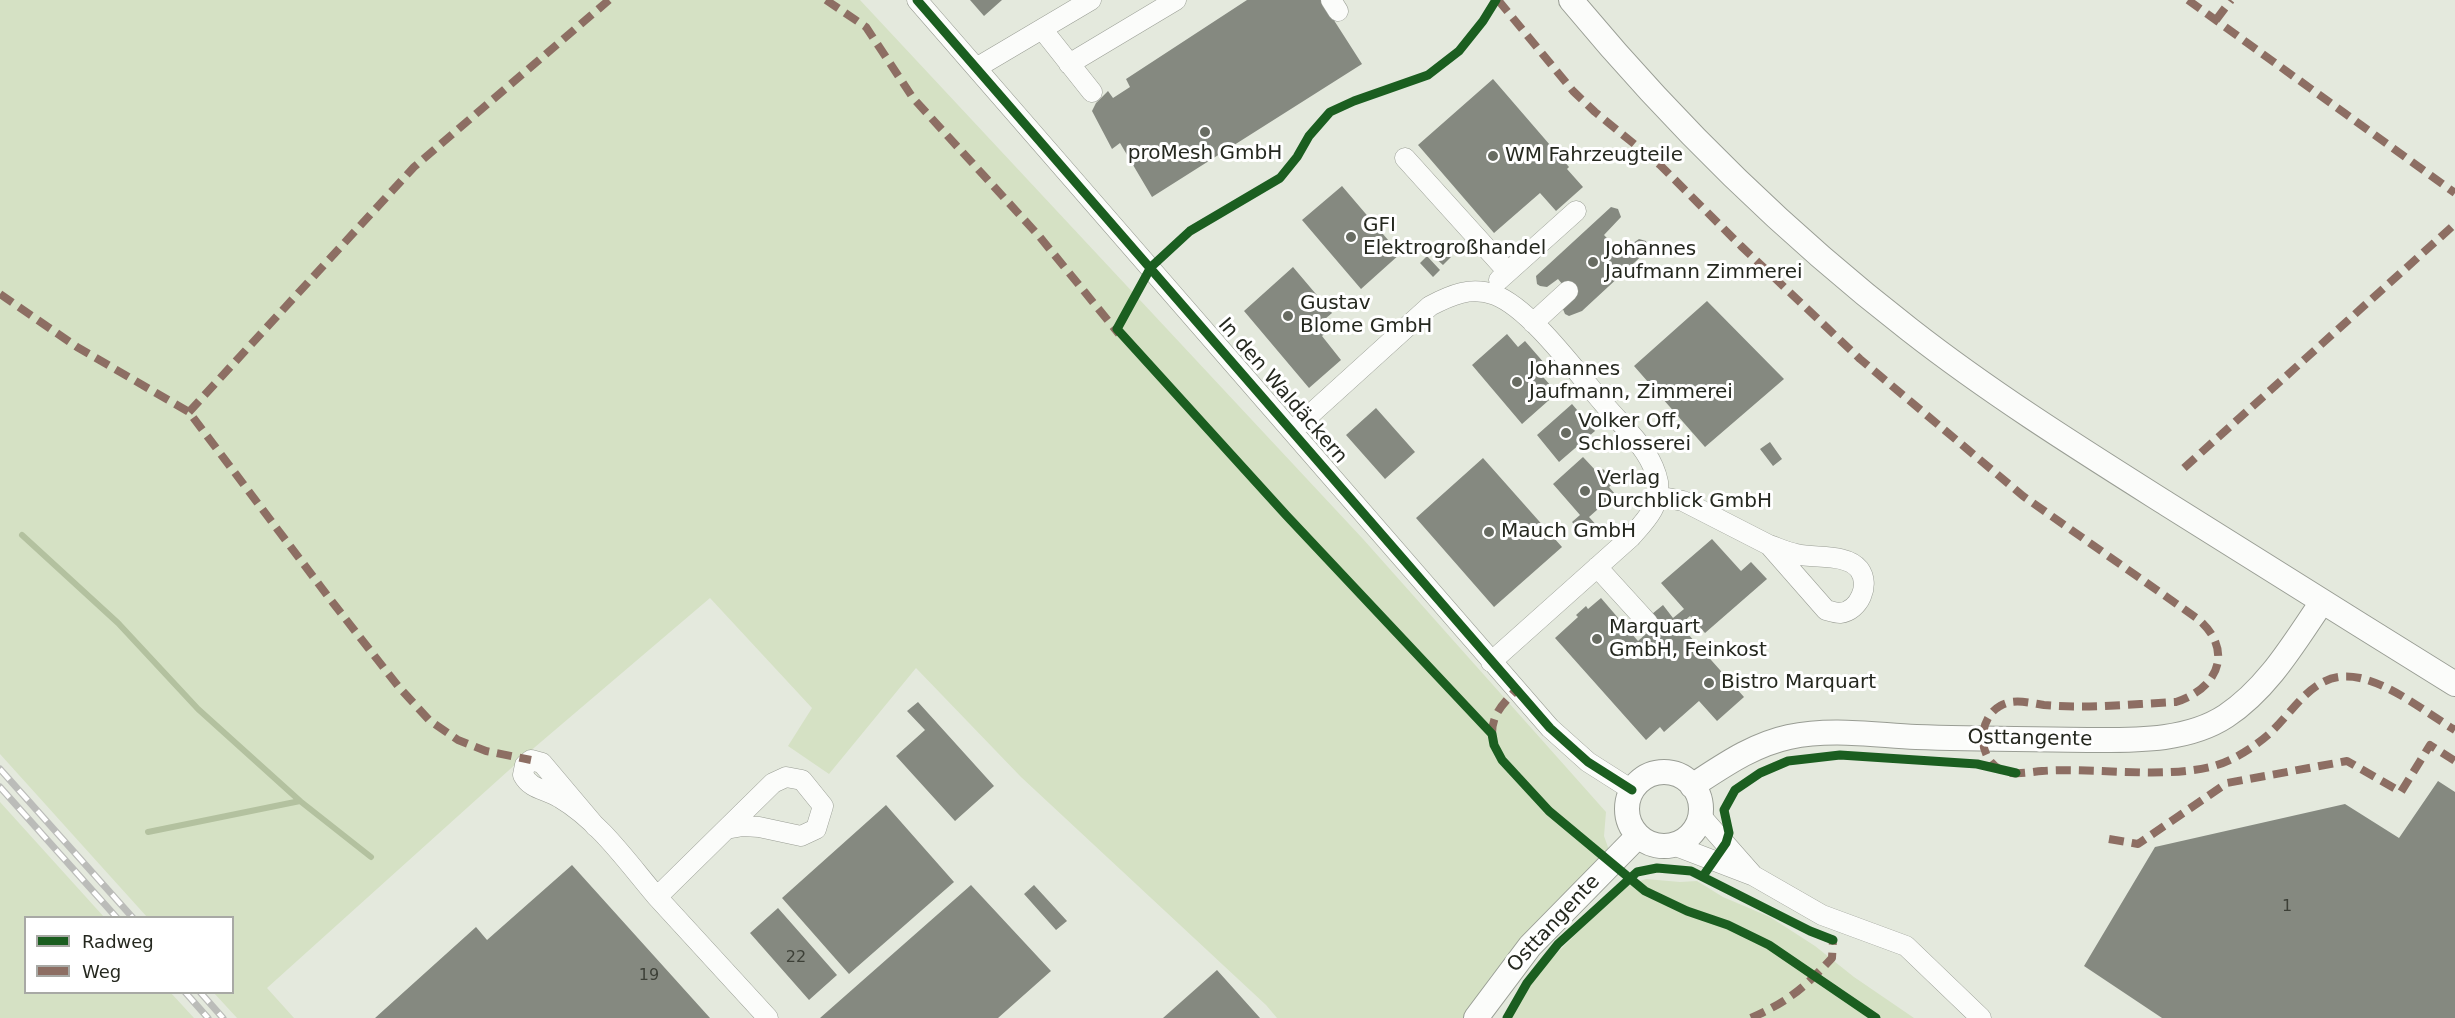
<!DOCTYPE html>
<html>
<head>
<meta charset="utf-8">
<style>
	body { margin:0 }
	#map { position:relative; width:2455px; height:1018px; overflow:hidden; background:#e4e9dd; font-family:"DejaVu Sans",sans-serif }
	canvas { display:block }
	.legend { position:absolute; left:24px; top:916px; width:210px; height:78px; box-sizing:border-box; background:#fff; border:2px solid #a8a9a5; margin:0; padding:8px 10px; list-style:none; font-size:18px; color:#25281f }
	.legend li { display:flex; align-items:center; gap:12px; height:30px }
	.legend b { width:30px; border:2px solid #a8a9a5 }
</style>
</head>
<body>
<div id="map">
<canvas width="2455" height="1018"></canvas>
<ul class="legend">
<li><b style="height:8px;background:#1b5e20"></b>Radweg</li>
<li><b style="height:8px;background:#8d6e63"></b>Weg</li>
</ul>
</div>
<script>
const g = document.querySelector('canvas').getContext('2d');
g.lineJoin = 'round';
function fillPath(path, color) { g.fillStyle = color; g.fill(path, 'evenodd'); }
function trace(path, color, width, dash) { g.strokeStyle = color; g.lineWidth = width; g.lineCap = dash ? 'butt' : 'round'; g.setLineDash(dash || []); g.stroke(path); }
function write(font, color, halo, rows, align = 'center') {
  g.font = font + ' "DejaVu Sans",sans-serif'; g.lineWidth = 6; g.setLineDash([]); g.textBaseline = 'middle'; g.strokeStyle = halo; g.fillStyle = color; for (const [text, x, y, turn = 0] of rows) {
    g.save(); g.translate(x, y); g.rotate((+turn || 0) * Math.PI / 180); g.textAlign = isNaN(turn) ? turn : align; if (halo) g.strokeText(text, 0, 0); g.fillText(text, 0, 0); g.restore();
  }
}
fillPath(new Path2D(`
	M0,0H860L1363,539L1606,812L1604,836L1610,853L1491,976L1465,1018H1277L1266,1005L1021,777L916,668L829,774L788,746L812,708L710,598L528,753L267,988L294,1018H237L214,993L232,992V918L147,917L0,754Z
	M0,802L104,917L26,918V992L171,993L194,1018H0Z
	M1646,879L1680,882L1697,881L1723,897L1770,917L1815,946L1854,977L1914,1018H1509L1527,988L1550,960L1578,932L1626,886Z`), '#d5e1c4');
trace(new Path2D(`
	M22,535L118,623L198,709L300,801L371,857
	M148,832L300,801`), '#b3c19f', 6);
fillPath(new Path2D(`
	M970,0H1002L984,16Z
	M1247,0H1321L1362,64L1152,197L1120,143L1112,149L1092,111L1096,103L1108,91L1113,98L1130,87L1126,79Z
	M1493,79L1569,167L1567,169L1583,187L1556,211L1540,193L1494,233L1418,145Z
	M1342,186L1400,254L1361,289L1302,220Z
	M1611,207L1618,209L1621,217L1604,235L1620,252L1639,239L1646,241L1648,250L1582,311L1569,316L1565,314L1562,307L1568,291L1558,279L1547,287L1540,286L1537,284L1536,276Z
	M1441,248L1451,257L1443,265L1433,256Z
	M1427,256L1440,270L1433,277L1420,263Z
	M1293,267L1332,313L1325,319L1332,327L1322,336L1341,360L1309,388L1244,311Z
	M1707,301L1784,379L1705,447L1634,366Z
	M1507,334L1518,347L1525,341L1545,364L1538,371L1557,393L1522,424L1472,365Z
	M1572,404L1595,431L1559,462L1537,435Z
	M1376,408L1415,452L1385,479L1346,435Z
	M1770,442L1782,459L1773,466L1760,449Z
	M1583,457L1598,473L1603,469L1615,482L1609,487L1615,494L1589,517L1599,528L1587,539L1572,522L1580,515L1553,484Z
	M1483,458L1562,547L1494,607L1416,518Z
	M1712,539L1741,571L1751,562L1767,579L1705,633L1690,616L1680,625L1744,697L1717,721L1699,701L1664,732L1660,727L1646,740L1555,638L1578,617L1576,615L1586,606L1588,609L1601,598L1638,641L1659,622L1652,614L1663,605L1673,618L1684,609L1661,583Z
	M918,702L994,786L955,821L896,756L925,730L907,711Z
	M2438,781L2455,792V1018H2162L2084,966L2155,847L2345,804L2399,838Z
	M886,805L954,882L849,974L782,898Z
	M572,865L710,1018H375L476,927L487,940Z
	M971,885L1051,971L998,1018H820Z
	M1034,885L1067,921L1056,930L1024,894Z
	M778,908L837,975L809,1000L750,933Z
	M1217,970L1260,1018H1163Z`), '#858980');
const minor = new Path2D(`
	M917,0L1550,728L1588,762L1632,790
	M1331,0L1338,11
	M1042,29L1092,92
	M1069,64L1176,0
	M976,68L1091,0
	M1405,158L1508,272
	M1499,280L1576,211
	M1533,323L1568,291
	M1292,431L1430,306C1451,295 1471,286 1495,295C1531,309 1577,373 1604,404C1617,420 1634,435 1645,452C1651,461 1656,472 1658,482C1661,506 1645,521 1631,537L1491,662
	M1657,496L1683,501L1769,545L1826,610C1830,611 1835,613 1840,613C1859,611 1871,585 1859,569C1846,553 1815,559 1796,554C1787,552 1778,548 1769,545
	M1597,567L1648,623
	M1700,815L1752,874
	M596,827L542,763L531,760L525,765L523,775C531,790 546,789 560,798C599,821 628,863 657,897
	M726,829L743,826L759,827L801,836L816,829L823,806L802,780L786,777L773,783L657,897L768,1018
	M1673,845L1754,876L1822,915L1906,946L1981,1018`);
const major = new Path2D(`
	M1571,0C1672,122 1785,233 1910,330C1992,394 2080,449 2167,504C2263,565 2359,624 2455,684
	M1627 809a37 37 0 1 1 74 0a37 37 0 1 1-74 0Z
	M1692,786C1723,766 1752,745 1789,737C1831,728 1874,735 1916,737C1975,739 2034,739 2093,740C2137,740 2188,741 2226,716C2268,688 2294,643 2322,602
	M1476,1018L1530,946L1638,836`);
trace(minor, '#999d94', 21);
trace(major, '#999d94', 26);
trace(minor, '#fbfcfa', 20);
trace(major, '#fbfcfa', 24);
const rail = new Path2D(`
	M0,769L133,918
	M0,787L117,918
	M185,992L208,1018
	M200,992L223,1018`);
trace(rail, '#bbbcb9', 7);
trace(rail, '#fff', 4.5, [14]);
trace(new Path2D(`
	M826,0L866,27L913,98L1039,236L1119,334
	M1498,0L1573,91L1595,112L1660,165L1741,246L1860,359L2023,496L2198,619C2234,650 2219,688 2176,702C2132,704 2088,709 2044,705C2030,703 2013,698 2000,706C1977,719 1977,758 2001,770C2013,776 2029,772 2042,771C2095,767 2158,779 2210,767C2231,762 2253,748 2269,734C2297,708 2315,668 2360,678C2394,686 2425,712 2455,730
	M2188,0L2455,193
	M2216,20L2231,0
	M0,294L77,347L189,412L330,599L398,686L429,720L458,740L486,751L531,760
	M189,412L414,167L609,0
	M2184,468L2455,224
	M1492,734C1492,714 1503,704 1516,690
	M2109,839L2138,844L2227,783L2347,761L2401,792L2430,745L2455,761
	M1751,1018C1789,1001 1804,988 1832,958L1833,940L1828,938`), '#8d6e63', 8, [15, 8]);
trace(new Path2D(`
	M917,0L1550,728L1588,762L1632,790
	M1496,0L1483,21L1459,51L1428,75L1354,101L1330,112L1309,136L1297,157L1280,178L1190,231L1151,267L1117,329L1286,515L1492,734L1494,745L1502,760L1549,811L1645,891L1687,911L1728,925L1769,945L1876,1018
	M1703,876L1726,843L1729,833L1724,810L1735,790L1760,773L1788,761L1840,755L1977,764L2016,773
	M1507,1018L1527,983L1558,944L1637,872L1657,868L1691,871L1810,931L1833,940`), '#1b5e20', 9);
for (const [x, y, r, color] of [
	[1205,132,6,"#686c62"],
	[1493,156,6,"#686c62"],
	[1351,237,6,"#686c62"],
	[1593,262,6,"#686c62"],
	[1288,316,6,"#686c62"],
	[1517,382,6,"#686c62"],
	[1566,433,6,"#686c62"],
	[1585,491,6,"#686c62"],
	[1489,532,6,"#686c62"],
	[1597,639,6,"#686c62"],
	[1709,683,6,"#686c62"]
]) { const dot = new Path2D(); dot.arc(x, y, r, 0, 2 * Math.PI); g.fillStyle = color; g.fill(dot); trace(dot, '#fff', 2); }
write('16px', '#3d4037', null, [
	["1",2287,907],
	["22",796,958],
	["19",649,976]
]);
write('20px', '#25281f', '#fff', [
	["proMesh GmbH",1205,154,"center"],
	["WM Fahrzeugteile",1505,156],
	["GFI",1363,226],
	["Elektrogroßhandel",1363,249],
	["Johannes",1605,250],
	["Jaufmann Zimmerei",1605,273],
	["Gustav",1300,304],
	["Blome GmbH",1300,327],
	["Johannes",1529,370],
	["Jaufmann, Zimmerei",1529,393],
	["Volker Off,",1578,422],
	["Schlosserei",1578,445],
	["Verlag",1597,479],
	["Durchblick GmbH",1597,502],
	["Mauch GmbH",1501,532],
	["Marquart",1609,628],
	["GmbH, Feinkost",1609,651],
	["Bistro Marquart",1721,683]
], 'left');
write('20px', '#25281f', '#fff', [
	["In den Waldäckern",1282,391,49],
	["Osttangente",2030,739,1],
	["Osttangente",1554,924,-47]
]);
</script>
</body>
</html>
